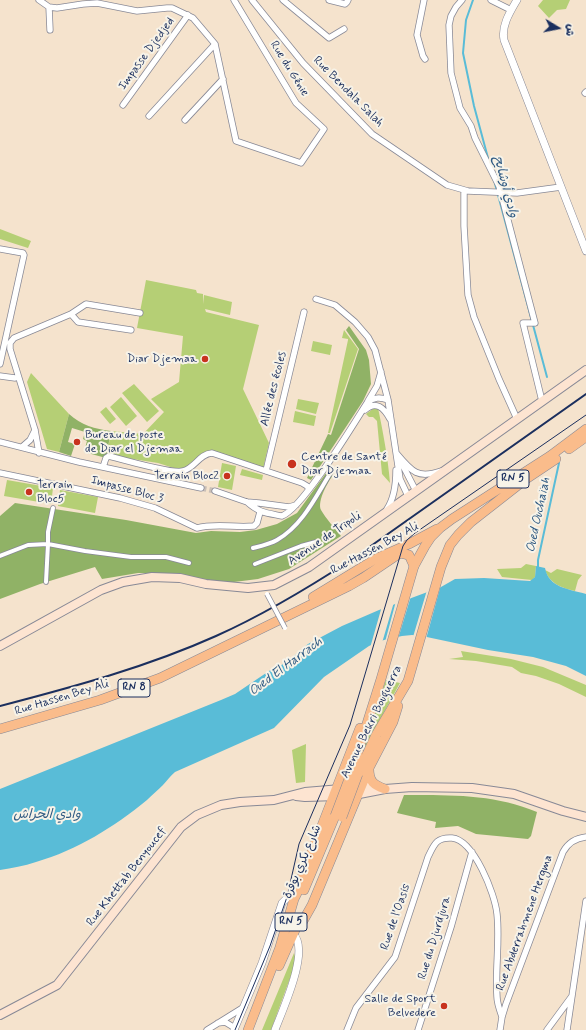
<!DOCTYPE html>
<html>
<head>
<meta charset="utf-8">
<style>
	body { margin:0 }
	#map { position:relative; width:586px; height:1030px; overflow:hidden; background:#f5e3cd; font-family:Mynerve,"Playpen Sans Arabic",sans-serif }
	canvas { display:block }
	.north { position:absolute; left:538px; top:8px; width:40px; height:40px; -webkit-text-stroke:3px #f7f3e8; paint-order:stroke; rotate:100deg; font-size:11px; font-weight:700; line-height:16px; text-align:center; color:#1b2f5e }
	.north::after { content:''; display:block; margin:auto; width:14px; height:18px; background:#1b2f5e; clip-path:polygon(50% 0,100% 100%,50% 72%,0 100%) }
</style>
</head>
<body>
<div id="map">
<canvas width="586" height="1030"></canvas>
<div class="north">ش</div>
</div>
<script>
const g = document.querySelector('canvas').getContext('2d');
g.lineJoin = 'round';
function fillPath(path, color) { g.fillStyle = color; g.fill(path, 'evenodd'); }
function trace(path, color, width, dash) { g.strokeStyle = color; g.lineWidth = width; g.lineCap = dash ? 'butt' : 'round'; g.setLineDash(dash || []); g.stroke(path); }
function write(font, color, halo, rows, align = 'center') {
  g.font = font + ' Mynerve,"Playpen Sans Arabic",sans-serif'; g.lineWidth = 4; g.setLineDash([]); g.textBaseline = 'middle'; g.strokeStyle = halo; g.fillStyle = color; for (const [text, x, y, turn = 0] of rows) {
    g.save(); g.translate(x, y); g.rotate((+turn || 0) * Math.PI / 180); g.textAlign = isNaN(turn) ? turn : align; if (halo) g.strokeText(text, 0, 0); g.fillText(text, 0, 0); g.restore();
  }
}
fillPath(new Path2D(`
	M543,0H570L566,9L557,10L549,18L538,6Z
	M0,229L31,241L28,248L0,239Z
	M146,280L196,290L197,293L203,294V304L204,295L232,302L230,315L205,309L206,312L259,325L243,389L269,443L263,469L209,452L183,471L158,463L107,455L111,431L143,434L164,412L151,399L179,382L183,336L137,328Z
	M344,330L358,349L330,433H328L348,340V339L342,338Z
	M313,341L332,345L330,355L311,351Z
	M31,373L69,414L59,452L47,449L27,382Z
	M134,384L159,411L147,422L122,393Z
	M121,397L137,416L126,426L110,407Z
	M298,399L319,403L316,414L296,409Z
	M106,407L116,419L110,424L100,412Z
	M374,408H378C383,432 388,458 390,483L382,474L377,421L373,417H369L366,414Z
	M295,411L316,416L314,426L293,422Z
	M222,463L236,466L232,490L218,487Z
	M242,469L263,475L262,480L240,475Z
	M7,480L53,488L51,504L4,496Z
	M60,490L98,497L95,513L58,506Z
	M526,564L536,566L535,577L532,580L502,577L497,569L521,568Z
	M557,569L582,575L578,580L575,591C562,588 550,584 545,570L551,573Z
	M461,651L511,659L543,667L586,685V697L559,684L536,676L521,673L512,667L476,661L449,659L463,657Z
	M386,680L400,683L378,723L356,767Z
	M306,744L305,782L296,783L292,750Z
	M294,953L296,962L271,1030H262Z`), '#b5cf75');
fillPath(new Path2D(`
	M349,326L366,350L369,360L371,384L363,401L311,480L307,478L328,434L331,435L359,349L346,330Z
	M69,414C81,425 95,429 111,431L106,458L84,452L87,441L83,439L85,432L72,428L68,442L75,444L71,456L59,452Z
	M329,469L333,475C328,482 317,501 321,510C326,519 335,528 341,536L289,569L258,579L226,583L167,573H138L102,579L95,567L40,584L0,599V516L15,503L126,520L196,533L211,531L240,532L256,530L277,524L297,513Z
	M404,795C449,795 495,794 537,812L531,836L528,839L476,834L458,826L435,828L436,822L397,813Z`), '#90b266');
fillPath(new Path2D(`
	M536,566L545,568C549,588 569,589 586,594V676L566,666L533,657L488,650L422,636L412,635L402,636L384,640L369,646L324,677L274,728L175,772C170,776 167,781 163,785C158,790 152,795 147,800C114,827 77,850 36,862C24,866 12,868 0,870V789L221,700L235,694L272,669L286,663L308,644L342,626L379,610L441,587L455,579L484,578L530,581L535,577Z`), '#59bcd7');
fillPath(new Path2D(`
	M441,585L426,639L413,637L427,590Z
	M411,596L398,639L385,642L396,601Z
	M394,602L382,643L370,648L382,606Z`), '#f5e3cd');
trace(new Path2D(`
	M473,0L466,20L463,53L474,106L488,158
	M494,180L547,377
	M538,568V560L559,463`), '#59bcd7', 2);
trace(new Path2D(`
	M201,488L215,491`), '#c9bfb7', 5.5, [5.5, 3]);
const pedestrian = new Path2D(`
	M53,508L48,532V544L85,551L131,557H166L189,563
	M253,548C261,546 270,544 277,540C303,525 316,496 331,472
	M0,556L28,545L48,544L46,582
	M255,564L301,546L316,542`);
const minor = new Path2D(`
	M39,0L49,7L57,8L83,4L97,3L137,11L167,8H172L193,18L215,44L236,141L301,163L324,129L296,103L234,0
	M252,0L303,63L372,134L447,185L468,191L517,193L561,187
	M283,0L329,38L344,29
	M329,0L345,4L347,2L348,0
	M424,0L417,35L423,56L425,59
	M462,0L456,7L451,16L449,25L451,73L460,108L471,126L475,138L499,186L535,323H523L542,401
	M491,0L511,10
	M49,7L50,30
	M585,93L586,92
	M123,105L188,15
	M149,116L215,44
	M185,120L223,79
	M464,190V226L468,295L474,317L499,379L517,419
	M0,249L23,253L24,255L0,364
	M316,299L335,305L355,322L368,337L375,350L388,400L400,479L408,496
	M71,314L78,322L131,330
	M0,376L15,378L18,377
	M368,401L377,386L381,372
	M365,410C376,400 384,408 390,419
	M0,442L79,462L201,488
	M22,447L30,440L35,430
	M39,453L35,430L10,349V343L14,338L71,314L86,304L140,313
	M397,454C412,472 418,479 441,471
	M401,462L416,491
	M103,467L106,458L109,456C124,460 172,474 183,471C195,468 199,454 212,453L302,483L307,486L309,489
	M266,471L304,312
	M0,473L120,498L155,508L197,528C216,523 235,528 254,526L257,523L260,512
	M215,491L247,502L259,503L289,507L296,505
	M247,502C259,513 267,513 282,516C303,508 353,425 367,403C374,397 380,397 388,400
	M387,509C395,497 396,483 396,470
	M218,1023L225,1022L235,1028
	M207,1030L244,1007
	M347,1030L356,1008L395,957L428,857C434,845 436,837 452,838C474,840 495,894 497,914C500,941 495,969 497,997C497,1003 500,1011 502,1017
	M418,1030L451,927L472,852
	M500,1030L502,1017L506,1004L563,852C568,843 576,838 586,837
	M547,1030L572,996
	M567,1030L586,901`);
const tertiary = new Path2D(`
	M517,0C510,12 501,26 504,40L586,251
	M234,1030L262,963L282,903L299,886
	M275,1030C282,1011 311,949 293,934`);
const secondary = new Path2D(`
	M0,646L101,590L123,582L152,577L180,578L206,584L248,588L274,585L309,567L586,370
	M355,787H371L381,788
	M354,795L385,789L412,787L472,788L514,794L563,811L586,817
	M296,796L305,797L339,796
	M0,1015L57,985L181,827L197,815L221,805L240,802L274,800L305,792L341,789`);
const primary = new Path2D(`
	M313,597L377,558L409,544L437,529
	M0,729L100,700L160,678L349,586L363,578L400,553L409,555L414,566`);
const trunk = new Path2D(`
	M569,449L586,437
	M369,769C369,782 374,785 385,789
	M352,771L381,679L414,566L425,546L431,537L440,528L452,519L550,456L586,429
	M358,774L376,735L408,681L441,567L450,545L458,535L471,522L526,479L556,459
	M304,890L335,816
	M297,924L303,921L312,905L369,768L393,722L398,706
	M280,947L294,899L302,883V877L360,728
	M279,966L300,919
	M248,1030L282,942`);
trace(pedestrian, '#888996', 5.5);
trace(minor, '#888996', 7);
trace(tertiary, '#888996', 8);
trace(secondary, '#888996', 10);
trace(primary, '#888996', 10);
trace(trunk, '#888996', 10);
trace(pedestrian, '#fff', 4);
trace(minor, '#fff', 5.5);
trace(tertiary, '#fff', 7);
trace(secondary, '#fde4d1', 8);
trace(primary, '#fabc8b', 9);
trace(trunk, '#fabc8b', 9);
trace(new Path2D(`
	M235,1030L270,946L287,897L299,844L350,725L403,546L407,540L415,533L586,415`), '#1b2f5e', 1);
trace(new Path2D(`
	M0,706C73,687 147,667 216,636C263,615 308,588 351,560L586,394`), '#1b2f5e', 2);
const pedestrianBridge = new Path2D(`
	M267,594L285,628`);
const trunkBridge = new Path2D(`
	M335,816L352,771
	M342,817L358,774`);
trace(pedestrianBridge, '#888996', 5.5, []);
trace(trunkBridge, '#888996', 10, []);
trace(pedestrianBridge, '#fff', 4);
trace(trunkBridge, '#fabc8b', 9);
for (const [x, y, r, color] of [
	[205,359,4,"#c8321e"],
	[77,442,4,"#c8321e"],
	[292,464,5,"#c8321e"],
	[227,476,4,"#c8321e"],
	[29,492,4,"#c8321e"],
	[444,1006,4,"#c8321e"]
]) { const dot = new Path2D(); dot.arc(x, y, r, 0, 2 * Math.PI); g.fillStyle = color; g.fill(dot); trace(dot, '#f7f3e8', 1.5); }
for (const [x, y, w] of [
	[513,479,32],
	[134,688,32],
	[291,922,32]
]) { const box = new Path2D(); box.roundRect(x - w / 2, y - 9, w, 18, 3); g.fillStyle = '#f7f3e8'; g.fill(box); trace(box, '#1b2f5e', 1); }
write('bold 11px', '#1b2f5e', null, [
	["RN 5",513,479],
	["RN 8",134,688],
	["RN 5",291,922]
]);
write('12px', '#1b2f5e', '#f7f3e8', [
	["Impasse Djedjed",147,54,-54],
	["Rue du Génie",289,69,58],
	["Rue Bendala Salah",348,92,45],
	["Allée des écoles",274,389,-76],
	["Impasse Bloc 3",127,490,15],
	["Avenue de Tripoli",325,539,-34],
	["Rue Hassen Bey Ali",375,549,-28],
	["Rue Hassen Bey Ali",62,698,-17],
	["Avenue Bekri Bouguerra",372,722,-64],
	["شارع بكري بوقرة",303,862,-67],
	["Rue Khettab Benyoucef",127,877,-52],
	["Rue de l'Oasis",396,917,-71],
	["Rue Abderrahmene Hergma",525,923,-70],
	["Rue du Djurdjura",435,938,-73]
]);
write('12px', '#1b2f5e', '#f7f3e8', [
	["Diar Djemaa",197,359],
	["Bureau de poste",85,435,"left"],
	["de Diar el Djemaa",85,449,"left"],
	["Centre de Santé",301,457,"left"],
	["Diar Djemaa",301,471,"left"],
	["Terrain Bloc2",219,476],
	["Terrain",37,485,"left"],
	["Bloc5",37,499,"left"],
	["Salle de Sport",436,999],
	["Belvedere",436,1013]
], 'right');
write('italic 13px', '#2e5982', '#f7f3e8', [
	["وادي أوشايح",505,187,75],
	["Oued Ouchaïah",539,515,-78],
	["Oued El Harrach",286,667,-37],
	["وادي الحراش",47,815]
]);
</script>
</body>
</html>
